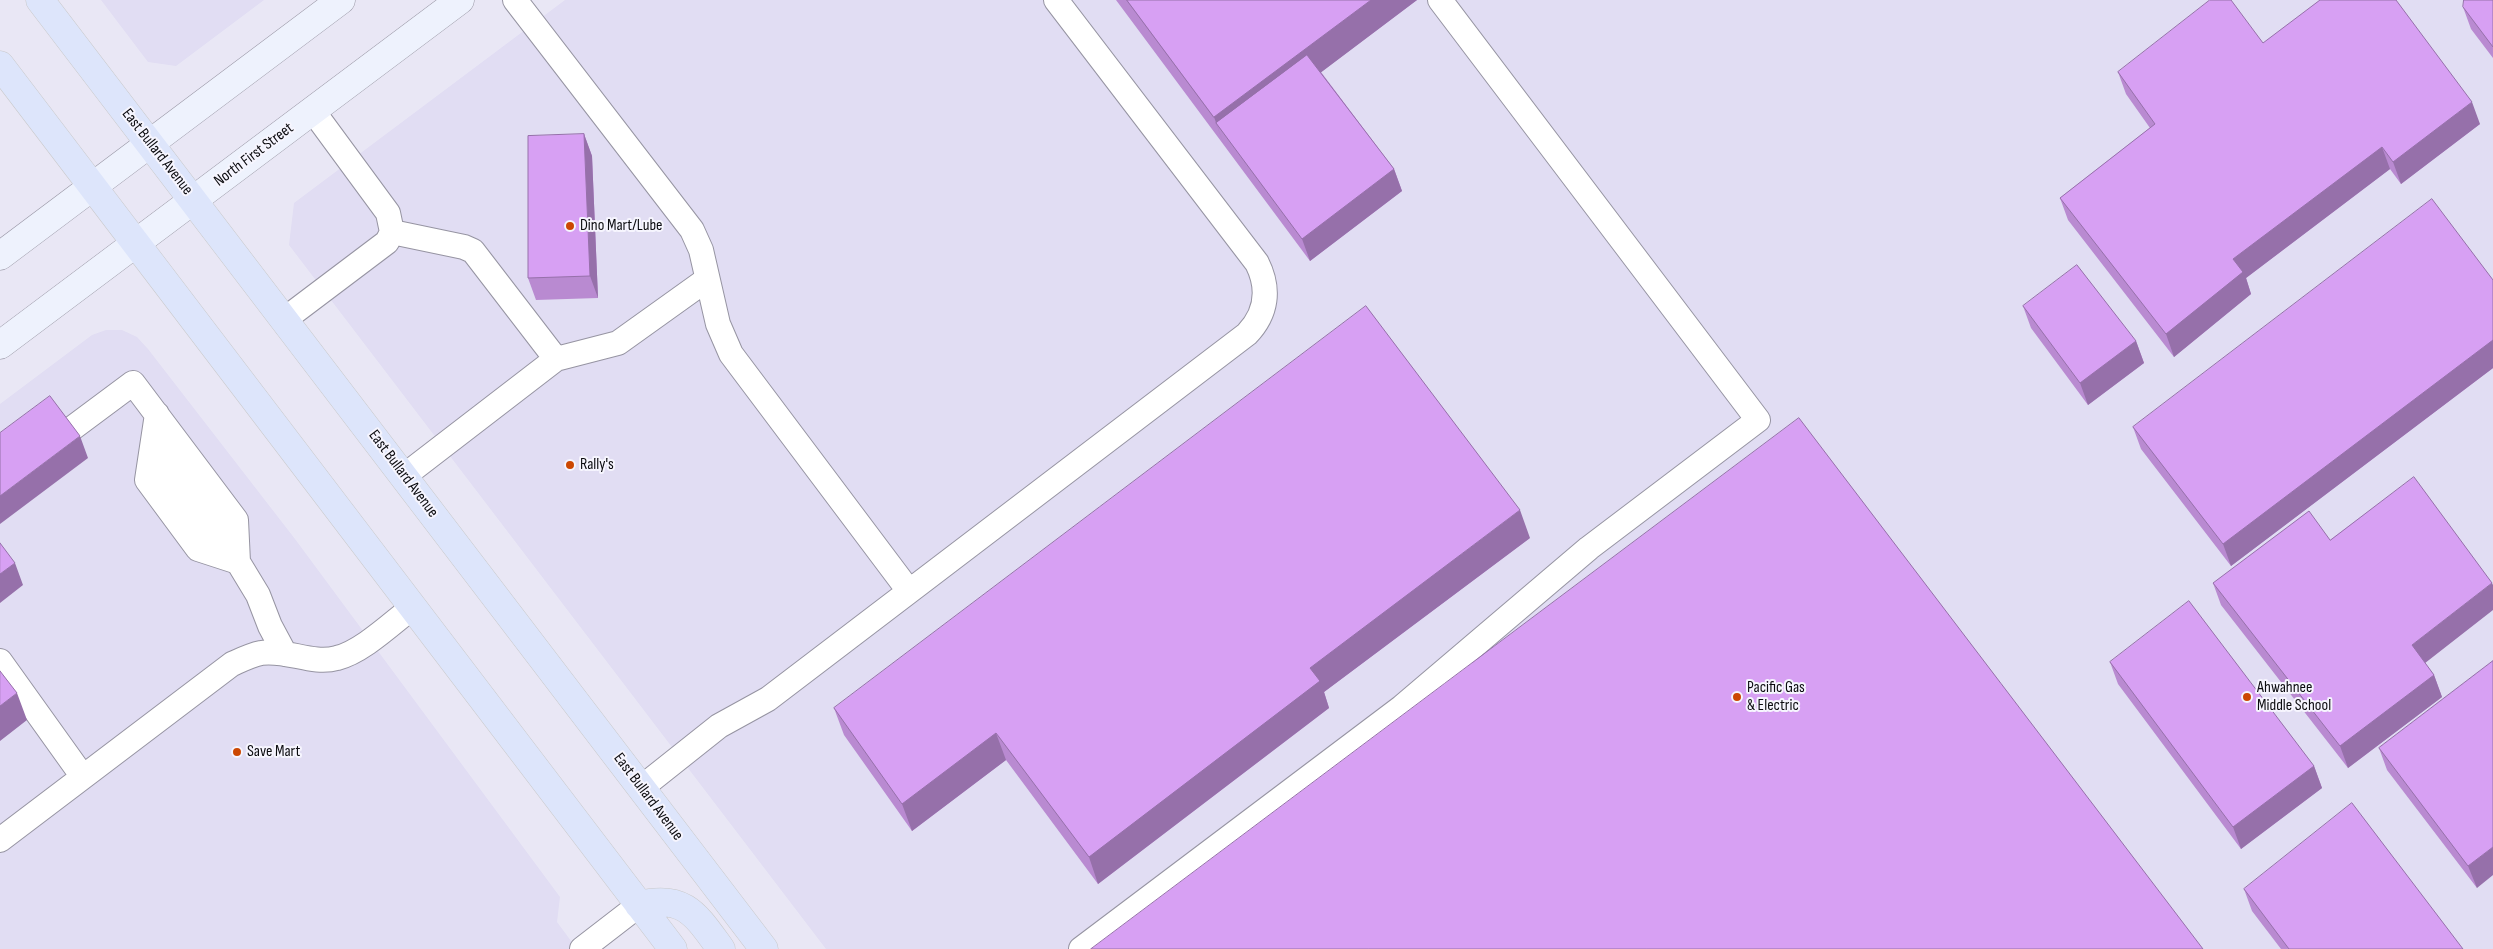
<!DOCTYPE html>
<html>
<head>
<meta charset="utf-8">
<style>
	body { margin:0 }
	canvas { display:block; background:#e9e7f5 }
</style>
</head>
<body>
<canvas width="2493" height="949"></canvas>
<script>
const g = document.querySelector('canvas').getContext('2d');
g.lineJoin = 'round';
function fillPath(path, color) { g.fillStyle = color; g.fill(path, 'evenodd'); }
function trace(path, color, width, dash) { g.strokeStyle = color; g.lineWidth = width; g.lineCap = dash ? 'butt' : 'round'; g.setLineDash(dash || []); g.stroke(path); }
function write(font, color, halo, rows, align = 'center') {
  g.font = font + ' "Sofia Sans Condensed",sans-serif'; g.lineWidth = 4; g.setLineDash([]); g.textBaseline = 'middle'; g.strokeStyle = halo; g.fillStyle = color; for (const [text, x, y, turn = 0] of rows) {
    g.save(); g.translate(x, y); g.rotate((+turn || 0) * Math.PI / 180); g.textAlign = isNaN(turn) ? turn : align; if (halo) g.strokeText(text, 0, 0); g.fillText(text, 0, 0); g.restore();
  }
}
fillPath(new Path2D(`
	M101,0H264L176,66L148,62Z
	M565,0H2493V949H826L289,245L294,203Z
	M106,330H122L137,337L148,349L295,539L560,897L557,922L577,949H0V404L92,335Z`), '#e1ddf3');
const lane = new Path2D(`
	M515,0L692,230L701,250L718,324L731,354L909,591
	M392,232L464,247L473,251L556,359
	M285,319L387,242L392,232L388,213L313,111
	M157,414L147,480L198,549L238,562
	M160,437L165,465L238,562
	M404,476L556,359L618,343L706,280
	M0,482L133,383L236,520L238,562L258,595L270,626L285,654
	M0,661L83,777
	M641,788L719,726L768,699L1247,334C1267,313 1270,289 1257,263L1056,0
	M0,840L232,664C241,660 251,655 261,653C287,649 312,665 337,658C362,652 392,623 413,607
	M582,949L639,905
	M1081,949L1402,707L1589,548L1758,420L1440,0`);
const secondary = new Path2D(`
	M0,256L341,0
	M0,345L460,0`);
const primary = new Path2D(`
	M40,0L764,949
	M0,65L673,949
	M639,905C685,894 696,915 721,949`);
trace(lane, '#9694a2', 26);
trace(secondary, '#9694a2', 29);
trace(primary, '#c9c9ca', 29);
trace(lane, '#fff', 24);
trace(secondary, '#eef2fd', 28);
trace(primary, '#dde5fb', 28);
fillPath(new Path2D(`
	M1116,0H1417L1321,72L1394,169L1402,191L1310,261Z
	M2493,0V58L2471,29L2463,7Z
	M2263,43L2480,124L2401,184L2390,169L2246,278L2251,294L2174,357L2068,220L2060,198L2150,128L2126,94L2118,72Z
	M584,134L592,156L598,298L536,300L528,278Z
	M2493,280V368L2231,566L2141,449L2133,427Z
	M2023,306L2136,341L2144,363L2088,405L2031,328Z
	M1530,538L1324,692L1329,708L1098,884L1006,760L912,831L844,735L834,708Z
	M2213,583L2425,663L2434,675L2442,697L2348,768L2221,605Z
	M2493,661L2477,888L2387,770L2379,748Z
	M2110,662L2314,766L2322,788L2241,849L2118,684Z
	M2244,889L2463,949H2281L2252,911Z`), '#b98ad1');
fillPath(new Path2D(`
	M1371,0H1417L1230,141L1216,123L1224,145L1214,117Z
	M2472,102L2480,124L2401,184L2393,162Z
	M584,134L592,156L598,298L590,276Z
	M2382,147L2390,169L2246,278L2251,294L2174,357L2166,334L2233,259Z
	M1394,169L1402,191L1310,261L1302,239Z
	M2493,340V368L2231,566L2223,544Z
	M2136,341L2144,363L2088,405L2080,383Z
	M80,436L88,458L0,524V496Z
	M1520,510L1530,538L1324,692L1329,708L1098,884L1089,857L1310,668Z
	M15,563L23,585L0,603V574Z
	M2492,583L2493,585V610L2420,667L2412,645Z
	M2434,675L2442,697L2348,768L2340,746Z
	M17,693L27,720L0,741V706Z
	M996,733L1006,760L912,831L902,804Z
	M2314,766L2322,788L2241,849L2233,827Z
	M2493,847V875L2477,888L2468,866Z`), '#9670aa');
const building = new Path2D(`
	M1127,0H1371L1214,117Z
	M2210,0H2231L2263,43L2320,0H2396L2472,102L2393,162L2382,147L2233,259L2243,272L2166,334L2060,198L2155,124L2118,72Z
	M2464,0H2493V47L2463,7Z
	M1307,55L1394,169L1302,239L1216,123Z
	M584,134L590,276L528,278V136Z
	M2432,199L2493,280V340L2223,544L2133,427Z
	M2077,265L2136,341L2080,383L2023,306Z
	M1366,306L1520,510L1310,668L1320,681L1089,857L996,733L902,804L834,708Z
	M50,396L80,436L0,496V433Z
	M1799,418L2203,949H1091Z
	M2414,477L2492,583L2412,645L2434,675L2340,746L2213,583L2309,511L2330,540Z
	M0,543L15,563L0,574Z
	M2189,601L2314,766L2233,827L2110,662Z
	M2493,661V847L2468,866L2379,748Z
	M0,671L17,693L0,706Z
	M2352,803L2463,949H2289L2244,889Z`);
fillPath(building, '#d7a0f3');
trace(building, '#9670aa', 1);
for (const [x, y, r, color] of [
	[570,226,5,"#cc4702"],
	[570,465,5,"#cc4702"],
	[1737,697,5,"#cc4702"],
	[2247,697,5,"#cc4702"],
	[237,752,5,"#cc4702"]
]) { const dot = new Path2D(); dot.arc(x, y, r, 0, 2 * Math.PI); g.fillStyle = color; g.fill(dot); trace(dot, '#f6f5fe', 2); }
write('16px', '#0b0b0f', '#f6f5fe', [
	["East Bullard Avenue",157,152,52],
	["North First Street",254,155,-37],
	["East Bullard Avenue",403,474,53],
	["East Bullard Avenue",648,797,53]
]);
write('16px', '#0b0b0f', '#f6f5fe', [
	["Dino Mart/Lube",580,226],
	["Rally's",580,465],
	["Pacific Gas",1747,688],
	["& Electric",1747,706],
	["Ahwahnee",2257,688],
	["Middle School",2257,706],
	["Save Mart",247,752]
], 'left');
</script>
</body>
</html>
